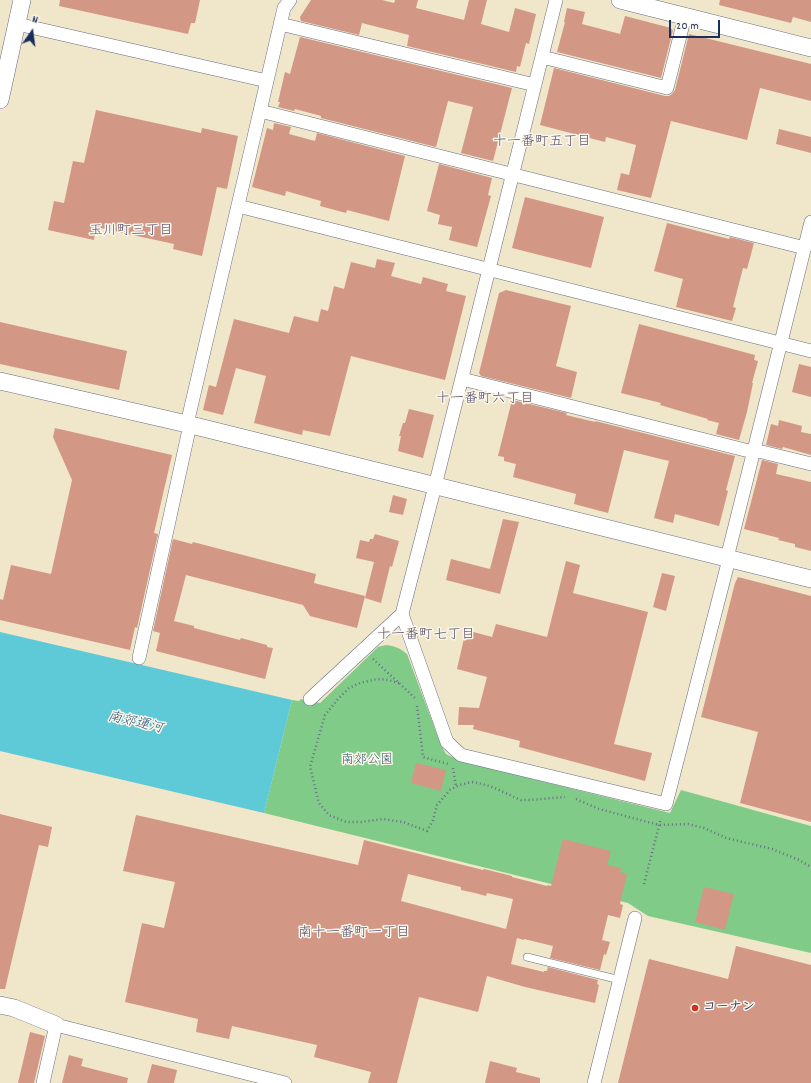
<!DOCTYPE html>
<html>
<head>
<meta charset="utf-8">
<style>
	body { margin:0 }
	#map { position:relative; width:811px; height:1083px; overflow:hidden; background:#f0e6ca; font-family:Dekko,sans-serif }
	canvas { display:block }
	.north { position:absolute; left:12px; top:12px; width:40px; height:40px; -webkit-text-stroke:3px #fbf7ec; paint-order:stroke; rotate:14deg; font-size:11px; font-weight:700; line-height:16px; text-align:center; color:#1b2f5e }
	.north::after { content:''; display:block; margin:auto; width:14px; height:18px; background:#1b2f5e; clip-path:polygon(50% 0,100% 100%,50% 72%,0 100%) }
	.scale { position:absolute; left:669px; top:20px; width:51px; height:18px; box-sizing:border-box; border:2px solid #1b2f5e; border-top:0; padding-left:5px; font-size:12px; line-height:14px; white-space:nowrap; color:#1b2f5e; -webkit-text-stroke:3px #fbf7ec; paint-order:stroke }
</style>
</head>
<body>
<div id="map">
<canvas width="811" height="1083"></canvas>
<div class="north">N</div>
<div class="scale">20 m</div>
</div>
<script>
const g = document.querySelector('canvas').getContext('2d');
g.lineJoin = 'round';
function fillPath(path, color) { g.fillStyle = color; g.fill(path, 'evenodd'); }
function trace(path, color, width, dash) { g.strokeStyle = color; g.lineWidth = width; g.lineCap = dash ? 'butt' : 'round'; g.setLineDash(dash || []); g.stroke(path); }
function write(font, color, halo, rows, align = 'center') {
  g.font = font + ' Dekko,"Klee One",sans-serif'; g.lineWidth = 3; g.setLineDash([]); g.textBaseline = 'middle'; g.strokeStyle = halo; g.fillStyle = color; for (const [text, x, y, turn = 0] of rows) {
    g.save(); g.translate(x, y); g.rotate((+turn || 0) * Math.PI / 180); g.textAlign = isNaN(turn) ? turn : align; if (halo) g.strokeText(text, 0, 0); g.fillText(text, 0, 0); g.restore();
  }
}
fillPath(new Path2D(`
	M386,645C395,646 400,648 407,654L441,745L446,754L460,761L670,813L681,790L811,826V953L648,916L628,903L264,813L292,700L299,701L301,699L320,703L378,647Z`), '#81cb88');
fillPath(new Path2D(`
	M0,632L292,700L264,813L0,751Z`), '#5ec9d7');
fillPath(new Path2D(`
	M60,0H200L195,23H191L188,34L59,6Z
	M311,0H382L394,3L395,0H418L416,8L464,20L469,0H487L481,24L509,32L515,8L536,14L529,44L526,43L520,67L517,66L516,72L407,46L409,35L362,23L359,35L301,21L300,17Z
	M720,0H811V22L793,17L791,23L719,5Z
	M567,8L585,12L582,24L620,34L625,16L671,28V29L673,30L661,78L557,52L565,22H564Z
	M689,34L811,64V101L760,88L747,140L671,121L651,198L617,190L621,173L629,175L636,145L606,137L605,142L540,125L554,68L665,96H669L672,94L675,90Z
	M300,37L512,88L493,161L461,153L473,107L448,101L436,147L321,118V116L295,109L294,111L278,107L280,102H278L285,72L290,74Z
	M96,110L201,133L202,128L238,136L227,189L217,187L202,256L173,249L174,244L96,227L94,240L48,230L54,201L64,203L73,161L84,163Z
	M274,123L291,127L289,134L315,141L317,133L405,156L389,221L347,210L346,213L320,206L321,201L286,191L285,196L252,187L267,128L273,130Z
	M779,129L811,137V153L776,144Z
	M439,164L492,178L488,195L491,196L477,247L449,240L452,227L438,224L440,215L427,211Z
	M525,197L604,217L591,268L512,248Z
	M667,223L729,239L730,237L754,243L747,269L743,268L733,307L736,308L732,321L676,307L683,279L654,271Z
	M377,259L395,263L391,276L421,284L423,277L448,284L446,291L466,296L445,380L351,356L330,436L303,430L302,435L254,423L266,376L236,368L223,415L203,410L209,385L216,387L234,319L289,333L294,316L318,322L321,309L328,311L334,286L344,289L351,262L375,268Z
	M506,290L571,306L556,366L577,372L571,398L481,376L479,373L499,293Z
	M0,322L127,351L119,390L0,364Z
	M639,324L658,329L755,355L754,360L758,361L752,383H753L747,412L739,440L716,434L719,423L707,420L708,419L660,405L661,403L621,393Z
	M799,364L811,367V397L792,392Z
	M512,400L567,413L566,415L595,422V421L735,456L726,490L728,491L719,526L675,514L673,523L654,518L669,461L624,450L608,513L574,504L576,494L513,477L516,464L504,461V457L498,456Z
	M409,409L434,415L423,458L398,451L401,436H399L403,423H405Z
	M779,420L802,426L801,432L811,434V455L783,447L782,449L766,445L771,424L778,426Z
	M55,428L172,455L154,533L158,534L137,628L135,627L130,650L0,620V599L3,600L11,565L51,574L72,480L53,437Z
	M762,460L778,464L776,474L811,482V551L795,547V544L778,540L779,538L744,529Z
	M393,495L407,499L403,515L389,512Z
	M503,519L519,522L500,594L446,580L451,559L490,569Z
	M375,534L399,541L392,567L390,566L381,603L365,598L374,562L356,558L360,540L369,542L370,539H373Z
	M173,539L192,544L193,542L316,574L314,583L365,596L357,628L310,616L303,605L186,575L174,621L194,626V628L240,640L241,638L267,645V647L273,648L265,679L156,651L160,633L153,631Z
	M566,561L580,565L573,593L648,612L614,744L652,753L645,781L519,747L520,741L473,729L474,725H458L459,707L479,708L487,677L457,669L466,630L492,637L496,624L547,637Z
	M662,573L675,576L666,611L653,607Z
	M738,577L811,596V822L740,803L758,732L701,717L735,583Z
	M416,763L446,770L441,791L411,783Z
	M0,814L52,827L48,847L39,845L5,989H0Z
	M136,815L358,865L364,840L483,870L484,869L512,876V877L547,886L548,885L551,886L563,839L611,851L607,865L621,868L620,872L627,874L620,904L623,905L620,918L608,915L602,940L610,942L606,955L604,954L600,970L550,958L553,946L524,939V940L517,938L511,964L544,972V971H547L548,967L598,980L597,984L599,985L595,1003L525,987L487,976L478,1012L419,997L397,1083H368L371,1072L314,1057L317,1045L232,1026L229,1039L196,1032L198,1019L125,1002L142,923L164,928L175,882L123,871ZM408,874L461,887V890L475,893L486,896L487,893L513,899L506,929L401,901Z
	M704,887L734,894L725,930L695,922Z
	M736,946L811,965V1083H618L649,959L728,979Z
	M30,1032L45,1036L34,1083H18Z
	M69,1055L83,1059L81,1066L128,1078L127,1083H62Z
	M490,1061L517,1068L516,1072L540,1078V1083H485Z
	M152,1064L177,1070L174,1083H147Z`), '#d39785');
const service = new Path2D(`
	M527,957L620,980`);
const minor = new Path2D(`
	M556,0L435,486L402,614L447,742L461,755L666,804L729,559
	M17,24L267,81
	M280,24L535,85
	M542,57L667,88L685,16
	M260,111L805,248
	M238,206L811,351
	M462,379L753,452
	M187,424L284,8L290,0
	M754,450L811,464
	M727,558L811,222
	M139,658L190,425
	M310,699L402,614
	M43,1083L56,1025L285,1083
	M594,1083L635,918`);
const tertiary = new Path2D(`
	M620,0L811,48
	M0,100L22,0
	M0,381L187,424L811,579
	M0,1005L14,1008L56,1025`);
trace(service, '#666f84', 8);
trace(minor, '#666f84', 14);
trace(tertiary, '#666f84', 18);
trace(new Path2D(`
	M373,659L415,698
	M399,683L388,680L377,679L360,683L349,688L338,699L325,715L310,767L319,803L329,815L346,822H361L383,819L403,822L427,831L433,820L437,805L450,790L459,785L473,782L490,786L521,800H531L565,797
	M417,706L423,757L448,764
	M453,768L456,787
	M576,799L599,809L659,825L688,824L704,828L726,838L772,849L799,860L811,867
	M644,884L661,818`), '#666f84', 2.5, [1, 3]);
trace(service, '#fff', 7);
trace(minor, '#fff', 13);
trace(tertiary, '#fff', 17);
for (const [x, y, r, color] of [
	[695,1008,4,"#c8321e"]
]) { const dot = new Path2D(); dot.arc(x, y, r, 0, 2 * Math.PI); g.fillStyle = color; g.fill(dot); trace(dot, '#fbf7ec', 1.5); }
write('13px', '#3a5e6b', '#fbf7ec', [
	["南郊公園",367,761]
]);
write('bold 13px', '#1b2f5e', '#fbf7ec', [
	["コーナン",703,1008]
], 'left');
write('14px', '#5b536c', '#fbf7ec', [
	["十一番町五丁目",542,143],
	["玉川町三丁目",131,232],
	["十一番町六丁目",485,400],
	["十一番町七丁目",426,636],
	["南十一番町一丁目",354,934]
]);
write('italic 14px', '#2f5d82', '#fbf7ec', [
	["南郊運河",135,724,13]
]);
</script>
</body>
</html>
